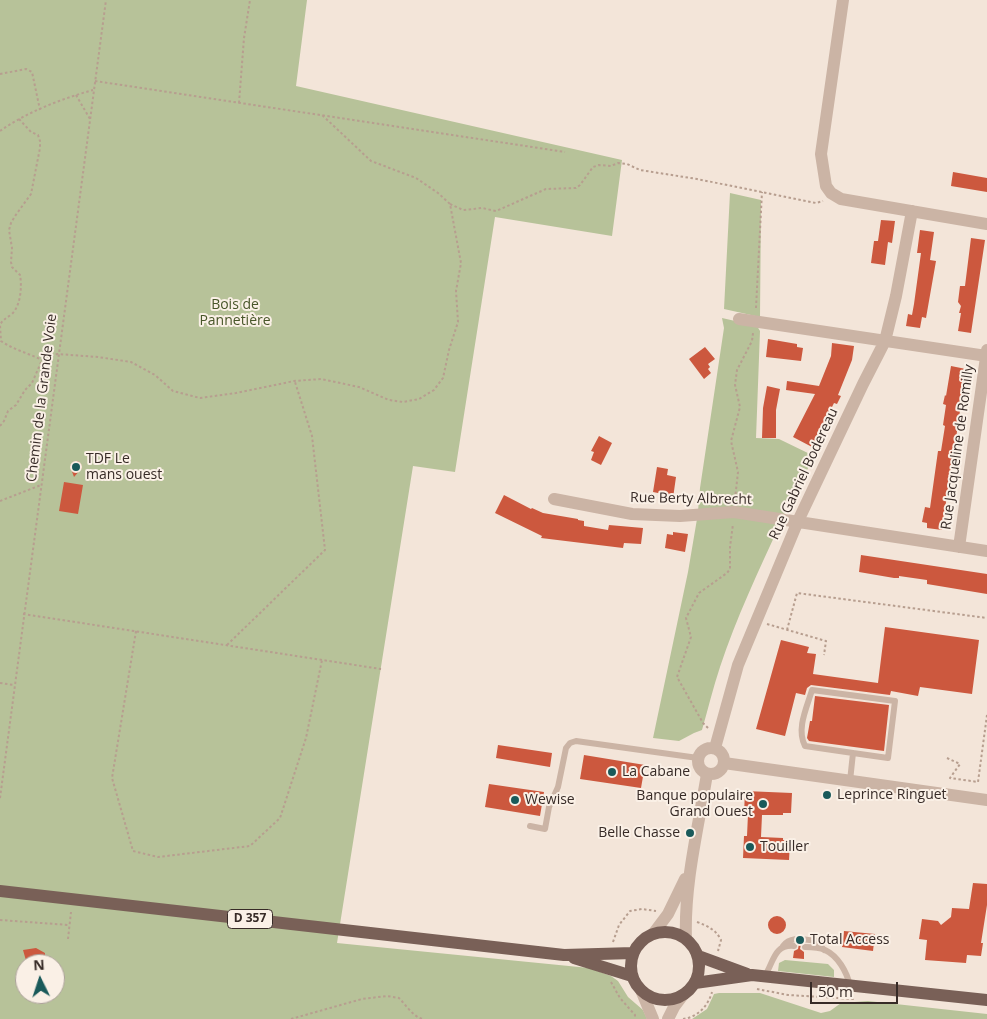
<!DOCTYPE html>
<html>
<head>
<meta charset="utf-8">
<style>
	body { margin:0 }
	#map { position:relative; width:987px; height:1019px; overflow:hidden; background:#f3e5d9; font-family:"Open Sans",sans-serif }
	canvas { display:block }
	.north { position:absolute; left:15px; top:954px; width:50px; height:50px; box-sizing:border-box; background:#faf0e6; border:1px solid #aca19a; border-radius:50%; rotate:356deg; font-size:14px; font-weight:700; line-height:20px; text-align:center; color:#372b27 }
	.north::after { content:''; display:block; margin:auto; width:18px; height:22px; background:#1a5a5a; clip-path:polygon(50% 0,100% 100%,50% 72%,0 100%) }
	.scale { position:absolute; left:810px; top:982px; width:88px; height:22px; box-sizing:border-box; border:2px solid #372b27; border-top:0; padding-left:6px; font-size:15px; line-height:18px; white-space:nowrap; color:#372b27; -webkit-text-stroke:4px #faf0e6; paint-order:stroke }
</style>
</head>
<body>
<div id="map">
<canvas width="987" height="1019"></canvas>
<div class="north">N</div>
<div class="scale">50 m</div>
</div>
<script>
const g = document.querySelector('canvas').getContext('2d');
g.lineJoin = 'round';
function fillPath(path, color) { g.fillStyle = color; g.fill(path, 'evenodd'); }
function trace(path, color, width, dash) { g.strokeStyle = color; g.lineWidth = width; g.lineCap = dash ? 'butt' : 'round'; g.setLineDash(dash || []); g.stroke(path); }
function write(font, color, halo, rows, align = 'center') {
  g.font = font + ' "Open Sans",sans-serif'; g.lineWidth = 4; g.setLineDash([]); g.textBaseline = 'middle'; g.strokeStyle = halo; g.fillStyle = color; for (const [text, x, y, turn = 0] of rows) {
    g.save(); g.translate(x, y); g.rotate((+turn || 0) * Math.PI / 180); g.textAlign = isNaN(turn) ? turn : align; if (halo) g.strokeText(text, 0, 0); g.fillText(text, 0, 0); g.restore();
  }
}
fillPath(new Path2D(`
	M0,0H307L296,86L622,160L612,236L495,217L455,472L413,466L337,943L589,968L611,976L618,981L628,997L643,1010L647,1019H0ZM25,964H55V994H25Z
	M730,193L761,200L760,317L724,309Z
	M722,318L757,326L760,331L756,438L779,439L814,456L785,515L698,511L700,488L724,328Z
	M729,517L781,522C759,570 736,618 720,667C713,688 708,709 702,730L694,733L679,741L653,738L688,572L697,519Z
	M785,960L828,964L834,970V977L778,971L779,963Z
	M719,993H760L821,1013L830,1011L841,1003L868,1001L987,1014V1019H692L707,1009L714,994Z`), '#b7c299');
fillPath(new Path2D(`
	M953,172L987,178V192L951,186Z
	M881,220L895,221L892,243L888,242L885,265L871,263L874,241H878Z
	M920,230L934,232L930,260L936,261L926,318L922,317L920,328L906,326L908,314L912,315L914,304L921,253H917Z
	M971,238L985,240L971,333L958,331L961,313H959L961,306L958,302L960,286H965Z
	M768,339L797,344V347L803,348L801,361L766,357Z
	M832,343L854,346L852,360L838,395L841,396L837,404L834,403L812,447L793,437L815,394L786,390L787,381L819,386L831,356Z
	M705,347L715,359L708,364L710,367L708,369L711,373L704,379L689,359Z
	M951,366L966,369L951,473V481H949L942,530L927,528V523L922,522L925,507L930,508L938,451H941L945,426L943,425L946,405L943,404L945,395L946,396Z
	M767,386L780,389L776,410V438H762L763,408Z
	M599,436L612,443L601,465L591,460L594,452L591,451Z
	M78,461L81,464L82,468L74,477L70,466L73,462Z
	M657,467L668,469L667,475L676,477L673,498L663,497V494L653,492Z
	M64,482L83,485L78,514L59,511Z
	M504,495L531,509L532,508L543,513L578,519V520L584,521V526L608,530L609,525L643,528L641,544L624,543L623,548L541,538L542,536L495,513Z
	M673,532L688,534L685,552L665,548L667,534L673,535Z
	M861,555L987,574V594L927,584V580L899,576V578H894L859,572Z
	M885,627L979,640L972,694L920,687L918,696L891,691L890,695L811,685L807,688L805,695L796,693L785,736L756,729L781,640L809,647L807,653L816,654L813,674L878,683Z
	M815,696L889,705L884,751L809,741L807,738L810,721H812Z
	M498,745L552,753L550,767L496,758Z
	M584,755L645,765L641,788L580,779Z
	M489,784L544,792L540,816L485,807Z
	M745,791L792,793L791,813H783V815H762L761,837L783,838V840L790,841L789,860L743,858L744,836H747L748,814H744Z
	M973,883L987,884V905L981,943H983L981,956L967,955L966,963L925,960L927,940L919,939L922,919L938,921L941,925L951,917L952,908L969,909Z
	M768 925a9 9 0 1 1 18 0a9 9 0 1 1-18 0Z
	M844,931L875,934L873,951L842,947Z
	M799,944H801L800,949L804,952V959L793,958L794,951L798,949Z
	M36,948L45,953V964H27L23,950Z`), '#cc583e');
trace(new Path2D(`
	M0,74L26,69L32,72L40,110
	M95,81L565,152
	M76,95L90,119
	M239,103L244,38L250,0
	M19,119L31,132L38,135L40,141V148L31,194L15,216L11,223L9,230L12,248L11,262L12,267L20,275C22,286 21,305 12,314C7,318 3,319 0,325L1,341C14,350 28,353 42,360
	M0,131C27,112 61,99 93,90
	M450,204L463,210L482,208L496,211L546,189L576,188L580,185L593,167L599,165L611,166L618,163L627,164L640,170L697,179L816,203L823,201
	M756,308L762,192
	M0,426L4,421L8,411L16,405L25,390L32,383L42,360L49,355L58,354L98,357L131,362L155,375L173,391L200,398L236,393L294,381L321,379L359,387L389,400L403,402L419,399L434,390L443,378L449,350L458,322L456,291L461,263L450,204L438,193L416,178L371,161L321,114
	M735,499L738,472L731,441L740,407L735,385L737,370L752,341L753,333
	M0,501L41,485
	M23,614L381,669
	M767,624L826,641L824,655
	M787,630L797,593L987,618
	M136,631L112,778L133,851L158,857L250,846L280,818L306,738L322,660
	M227,645L325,550L312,436L295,382
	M0,683L14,685
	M708,728L703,723L677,677L691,637L686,618L699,593L727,573L730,569V547L733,524
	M947,758L960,764L950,778L978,782L987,715
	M0,798L106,0
	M0,920L69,925
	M697,922C708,926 716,930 721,940L718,951
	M68,939L71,912
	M613,942L619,925L630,911L642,909L656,911
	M611,982L620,998L635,1015V1019
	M757,989L788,995L854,999
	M291,1019L362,999L387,996L399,998C406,1005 413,1017 423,1019
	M683,1019C698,1017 708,1006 712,992`), '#b79e8f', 2, [2.5, 2.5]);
trace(new Path2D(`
	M850,781L853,753L888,758L895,701L812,690C807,707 796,729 805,746L853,753
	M530,826L545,829L549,807L558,787L566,748L570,743L576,741L698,758
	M783,946C791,935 805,940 817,941L824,950
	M805,947C811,947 819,947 825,950C838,956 847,972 850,986
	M764,977C774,963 773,944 794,946`), '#cbb4a5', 6);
trace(new Path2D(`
	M843,0L821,154L826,186L831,193L841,199L987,224
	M739,319L987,356
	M554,499L632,514L680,516L734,512L987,551
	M959,547L987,350
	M698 761a13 13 0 1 1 26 0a13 13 0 1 1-26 0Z
	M715,748L738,665L798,521L863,384L885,341L896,296L912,211
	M724,763L987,800
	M653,934L668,914L685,879
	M686,939C684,884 698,829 707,774
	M641,990L653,1019
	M668,1019L674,1007L683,995`), '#cbb4a5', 12);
trace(new Path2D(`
	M0,891L564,955L633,953
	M631 966a34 34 0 1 1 68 0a34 34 0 1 1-68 0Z
	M698,956L747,974
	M574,958L632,976
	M695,983L752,975L987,1000`), '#796057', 12);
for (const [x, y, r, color] of [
	[76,467,5,"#1a5a5a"],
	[612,772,5,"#1a5a5a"],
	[827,795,5,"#1a5a5a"],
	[515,800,5,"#1a5a5a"],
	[763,804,5,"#1a5a5a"],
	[690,833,5,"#1a5a5a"],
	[750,847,5,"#1a5a5a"],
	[800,940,5,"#1a5a5a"]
]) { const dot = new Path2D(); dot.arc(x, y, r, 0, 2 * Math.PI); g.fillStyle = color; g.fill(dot); trace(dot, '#faf0e6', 2); }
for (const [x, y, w] of [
	[250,919,45]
]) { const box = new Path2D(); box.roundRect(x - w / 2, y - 9.5, w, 19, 4); g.fillStyle = '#faf0e6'; g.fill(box); trace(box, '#372b27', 1); }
write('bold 12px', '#372b27', null, [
	["D 357",250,919]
]);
write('14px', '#485629', '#faf0e6', [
	["Bois de",235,305],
	["Pannetière",235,321]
]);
write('14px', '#372b27', '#faf0e6', [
	["Chemin de la Grande Voie",42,398,-83],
	["Rue Jacqueline de Romilly",958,447,-82],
	["Rue Gabriel Bodereau",804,474,-65],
	["Rue Berty Albrecht",691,499,1]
]);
write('14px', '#372b27', '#faf0e6', [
	["TDF Le",86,459],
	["mans ouest",86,475],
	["La Cabane",622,772],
	["Leprince Ringuet",837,795],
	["Banque populaire",753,796,"right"],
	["Grand Ouest",753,812,"right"],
	["Wewise",525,800],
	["Belle Chasse",680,833,"right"],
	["Touiller",760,847],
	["Total Access",810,940]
], 'left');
</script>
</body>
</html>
